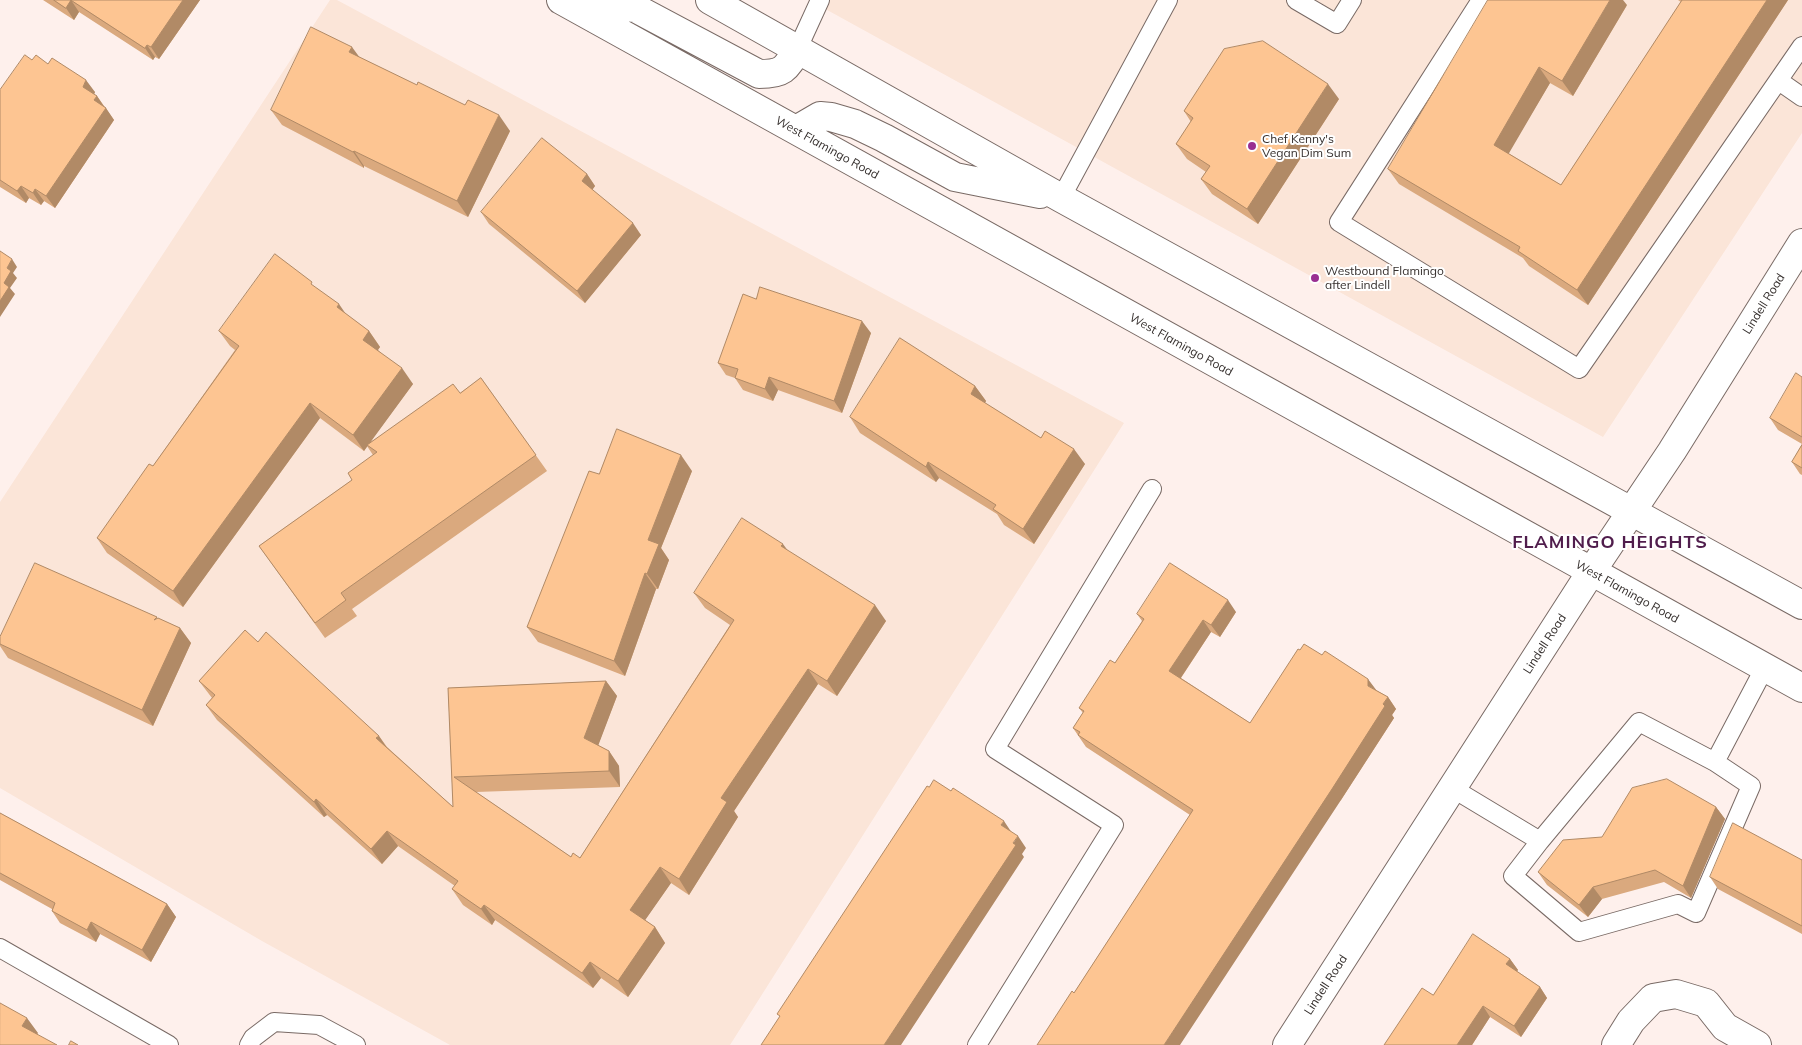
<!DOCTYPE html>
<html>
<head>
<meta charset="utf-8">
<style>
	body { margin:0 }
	canvas { display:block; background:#fef0ec }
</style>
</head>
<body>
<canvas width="1802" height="1045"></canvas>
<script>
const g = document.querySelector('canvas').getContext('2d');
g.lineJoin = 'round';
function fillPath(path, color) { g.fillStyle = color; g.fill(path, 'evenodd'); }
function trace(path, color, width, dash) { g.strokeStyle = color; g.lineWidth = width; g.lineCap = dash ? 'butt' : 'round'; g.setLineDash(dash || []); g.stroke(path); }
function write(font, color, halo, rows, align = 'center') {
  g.font = font + ' Mulish,sans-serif'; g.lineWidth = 4; g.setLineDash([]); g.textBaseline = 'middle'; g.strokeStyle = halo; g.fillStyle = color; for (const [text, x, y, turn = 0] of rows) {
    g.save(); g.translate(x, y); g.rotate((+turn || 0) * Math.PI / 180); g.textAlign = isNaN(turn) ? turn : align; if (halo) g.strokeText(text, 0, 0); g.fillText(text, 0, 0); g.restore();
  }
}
fillPath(new Path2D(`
	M330,0H337L1124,423L730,1045H450L262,941L0,788V502Z
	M809,0H1802V133L1603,437Z`), '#fbe5d8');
const lane = new Path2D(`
	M1296,0L1337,24L1352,0
	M1481,0L1339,222L1579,369L1802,46
	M798,48L820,0
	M1779,81L1802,97
	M1061,198L1168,0
	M1452,788L1540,841L1639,722L1715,762L1765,667
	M1540,841L1513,876L1579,932L1678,904L1696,913L1751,786L1715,762
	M0,948L169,1045
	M249,1045L253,1038L274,1022L319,1025L356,1045
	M977,1045L1114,825L995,749L1152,489`);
const street = new Path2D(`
	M1616,1045L1631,1021L1653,998L1676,994L1706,1003L1725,1027L1757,1045`);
const secondary = new Path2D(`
	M1287,1045L1591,572L1672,451L1802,243`);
const primary = new Path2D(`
	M561,0L1802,688
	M710,0L1061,198L1802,605
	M572,1L635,8L759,74C784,74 786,69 798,48
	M796,130L820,116L831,117L855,124L884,138L955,177L1040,194`);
trace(lane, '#796a65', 20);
trace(street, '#796a65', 30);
trace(secondary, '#796a65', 30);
trace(primary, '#796a65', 30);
trace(lane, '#fff', 18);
trace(street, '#fff', 28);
trace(secondary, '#fff', 28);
trace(primary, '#fff', 28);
fillPath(new Path2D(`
	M43,0H200L159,59L155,57L153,60L79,12L74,20Z
	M1678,0H1788L1588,305L1529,266L1523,258L1399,184L1388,169L1627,5L1573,96L1550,83L1508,153L1561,185L1681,2Z
	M359,57L510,131L468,217L364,166V168L282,125L271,110Z
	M32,60L48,64L95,92L94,94L97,96L114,120L55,208L44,201L41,205L29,198L26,203L0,187V90Z
	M1339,99L1258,224L1212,194L1201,179L1206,172L1187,159L1176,144L1191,122L1184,111Z
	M587,174L595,186L592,190L641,235L585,303L489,224L481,212Z
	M317,288L345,314L369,331L380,347L378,350L413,384L370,442L460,393L481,378L547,471L352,609L357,616L325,638L259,546L352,480L373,455L367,446L364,451L320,418L183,607L107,553L97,538L153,466L235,350L230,346L219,331Z
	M756,299L871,333L842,413L778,390L773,401L743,390L735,378L726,375L718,363Z
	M1802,377V444L1778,430L1770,418Z
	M975,386L986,401L985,403L1041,438L1085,464L1034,544L1004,525L997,514L939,478L936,482L860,433L850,417Z
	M1802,444V475L1800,474L1792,462Z
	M692,471L661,548L669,560L658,589H656L625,676L538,642L527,627L599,474Z
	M788,551L886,621L837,696L818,684L734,811L738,817L689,895L671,883L645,920L655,927L665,943L628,997L601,978L593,988L495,920L492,925L463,905L452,889L455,886L398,846L382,864L327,815L324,817L217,720L206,705L212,698L199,681L258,642L379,736L387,747L453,807L448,688L606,681L617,696L598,745L609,751L619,766L620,787L476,792L571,857L580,858L730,625L705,608L694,593Z
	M1236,612L1220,637L1211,632L1181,678L1250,723L1376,690L1388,697L1396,709L1392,715L1394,718L1341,800L1074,993L1190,815L1086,747L1073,728L1083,713L1079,708L1115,663L1142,621L1137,614Z
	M157,617V618L180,628L191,643L153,726L8,658L0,646V637Z
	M1716,807L1725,819L1691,898L1664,882L1602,899L1588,917L1547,885L1538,872L1602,837Z
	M0,813L167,904L176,917L151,962L100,934L96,942L60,923L52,911V909L0,880Z
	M1802,860V934L1718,889L1710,877Z
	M1510,959L1518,970L1517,971L1540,987L1547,998L1521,1037L1490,1017L1472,1045H1384L1433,995Z`), '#daa97e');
fillPath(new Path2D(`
	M71,0L79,12L74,20L66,8Z
	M183,0H200L159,59L151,47Z
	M1610,0H1623L1627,5L1573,96L1562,81Z
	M1767,0H1788L1588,305L1577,290Z
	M147,45L155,57L153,60L145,48Z
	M352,47L363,62L349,52Z
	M1539,67L1550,83L1505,160L1494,145Z
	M86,80L95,92L92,99L83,87Z
	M1328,84L1339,99L1258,224L1247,209Z
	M97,96L105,108L94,100Z
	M106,108L114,120L55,208L46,196Z
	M499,115L510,131L468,217L457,201Z
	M354,151L364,166V168L353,152Z
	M587,174L595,186L590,193L582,181Z
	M21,186L29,198L26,203L17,191Z
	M35,189L44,201L41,205L33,193Z
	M633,223L641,235L585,303L577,291Z
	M12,259L17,267L13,273L17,278L10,288L15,294L0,317V301L7,268Z
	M339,304L350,320L337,307Z
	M862,321L871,333L842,413L834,401Z
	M369,331L380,347L374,355L363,340Z
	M402,368L413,384L364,451L353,435Z
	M769,377L778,390L773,401L765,389Z
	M975,386L986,401L981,409L971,394Z
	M310,403L320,418L183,607L173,591Z
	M1074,449L1085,464L1034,544L1023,529Z
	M681,455L692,471L661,548L669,560L658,589L647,574L648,540Z
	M928,462L939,478L936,482L926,467Z
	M783,544L794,559L781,546Z
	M645,573L656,589L625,676L614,661Z
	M1228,600L1236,612L1220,637L1211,625Z
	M875,605L886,621L837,696L827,681Z
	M1203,620L1211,632L1178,682L1169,671Z
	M180,628L191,643L153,726L142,710Z
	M808,669L818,684L734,811L738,817L689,895L679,879L721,798Z
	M1368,679L1377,691L1368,686Z
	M606,681L617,696L595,754L584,738Z
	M1388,697L1396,709L1392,715L1394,718L1341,800L1180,1045H1164Z
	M379,736L389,751L376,738Z
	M609,751L619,766L620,787L609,771Z
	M316,799L327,815L324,817L314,802Z
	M1716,807L1725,819L1691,898L1683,886Z
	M1004,821L1012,833L1001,825Z
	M387,831L398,846L382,864L371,849Z
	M1018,836L1026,848L1022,854L1024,857L901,1045H884Z
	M660,867L671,883L641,926L630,910Z
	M1593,887L1602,899L1588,917L1579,905Z
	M167,904L176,917L151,962L142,950Z
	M484,905L495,920L492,925L481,909Z
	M91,922L100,934L96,942L87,930Z
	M655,927L665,943L628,997L618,981Z
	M1510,959L1518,970L1514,975L1506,964Z
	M590,962L601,978L593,988L582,973Z
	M1540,987L1547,998L1521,1037L1514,1026Z
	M1483,1006L1490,1017L1472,1045H1457Z
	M27,1018L38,1033L33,1042L22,1026Z`), '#b18a66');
const building = new Path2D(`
	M54,0H71L66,8Z
	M71,0H183L151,47L147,45L145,48Z
	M1488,0H1610L1562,81L1539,67L1494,145L1561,185L1682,0H1767L1577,290L1518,251L1520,247L1388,169Z
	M311,27L352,47L349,52L417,85L418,82L465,105L468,100L499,115L457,201L354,151L353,152L271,110Z
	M1263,41L1328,84L1247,209L1201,179L1210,166L1176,144L1193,118L1184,111L1224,49Z
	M25,55L32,60L36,55L48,64L52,58L86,80L83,87L97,96L94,100L106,108L46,196L35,189L33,193L21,186L17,191L0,180V90Z
	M542,138L587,174L582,181L633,223L577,291L481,212Z
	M0,251L12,259L7,268L11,271L4,283L9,287L0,301Z
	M275,254L312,282L311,284L339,304L337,307L369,331L363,340L402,368L353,435L310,403L173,591L97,538L149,464L153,466L239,346L219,331Z
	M760,287L862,321L834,401L769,377L765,389L735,378L738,369L718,363L743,294L756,299Z
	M900,338L975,386L971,394L1041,438L1045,431L1074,449L1023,529L993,509L996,505L928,462L926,467L850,417Z
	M1796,373L1802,377V437L1770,418Z
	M481,378L536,455L341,593L346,600L315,623L259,546L352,480L348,473L377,452L367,445L453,384L460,393Z
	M617,429L681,455L648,540L659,544L647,574L645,573L614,661L527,627L589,471L599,474Z
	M1802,445V468L1792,462Z
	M742,518L783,544L781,546L875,605L827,681L808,669L721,798L727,802L679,879L660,867L630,910L655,927L618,981L590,962L582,973L484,905L481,909L452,889L458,881L387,831L371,849L316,799L314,802L206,705L215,695L199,681L245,630L258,642L266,632L379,736L376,738L453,807L448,688L606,681L584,738L609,751V771L454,777L571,857L573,853L580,858L734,620L694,593Z
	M35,563L157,617L154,620L158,618L180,628L142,710L0,644V637Z
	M1170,563L1228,600L1211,625L1203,620L1169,671L1250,723L1298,649L1300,650L1304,644L1322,655L1325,651L1368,679V686L1388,697L1383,704L1385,706L1332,789L1164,1045H1037L1072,991L1074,993L1193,810L1078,735L1080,732L1073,728L1084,711L1079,708L1110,660L1115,663L1144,619L1137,614Z
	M1667,779L1716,807L1683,886L1655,870L1593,887L1579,905L1538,872L1563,840L1602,837L1632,788Z
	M934,780L951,791L953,788L1004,821L1001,825L1018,836L1013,843L1016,845L884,1045H761L780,1016L777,1014L927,786L929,787Z
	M0,813L167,904L142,950L91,922L87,930L52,911L55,903L0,873Z
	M1733,823L1802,860V926L1710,877Z
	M1473,934L1510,959L1506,964L1540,987L1514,1026L1483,1006L1457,1045H1384L1422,988L1433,995Z
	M0,1003L27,1018L22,1026L57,1045H0Z
	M71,1041L78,1045H69Z`);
fillPath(building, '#fdc592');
trace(building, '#b18a66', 1);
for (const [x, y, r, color] of [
	[1252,146,5,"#992f92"],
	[1315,278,5,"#992f92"]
]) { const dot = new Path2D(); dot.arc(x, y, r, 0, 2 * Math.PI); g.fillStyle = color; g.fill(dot); trace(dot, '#fff', 2); }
write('12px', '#352f2d', '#fff', [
	["Chef Kenny's",1262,139],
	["Vegan Dim Sum",1262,153],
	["Westbound Flamingo",1325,271],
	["after Lindell",1325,285]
], 'left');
write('12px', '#352f2d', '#fff', [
	["West Flamingo Road",827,148,29],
	["Lindell Road",1764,304,-58],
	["West Flamingo Road",1181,345,29],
	["West Flamingo Road",1627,592,29],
	["Lindell Road",1545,644,-57],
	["Lindell Road",1326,985,-57]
]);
g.letterSpacing = '1px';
write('bold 18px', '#501d4c', '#fff', [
	["FLAMINGO HEIGHTS",1610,543]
]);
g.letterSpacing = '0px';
</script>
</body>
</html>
